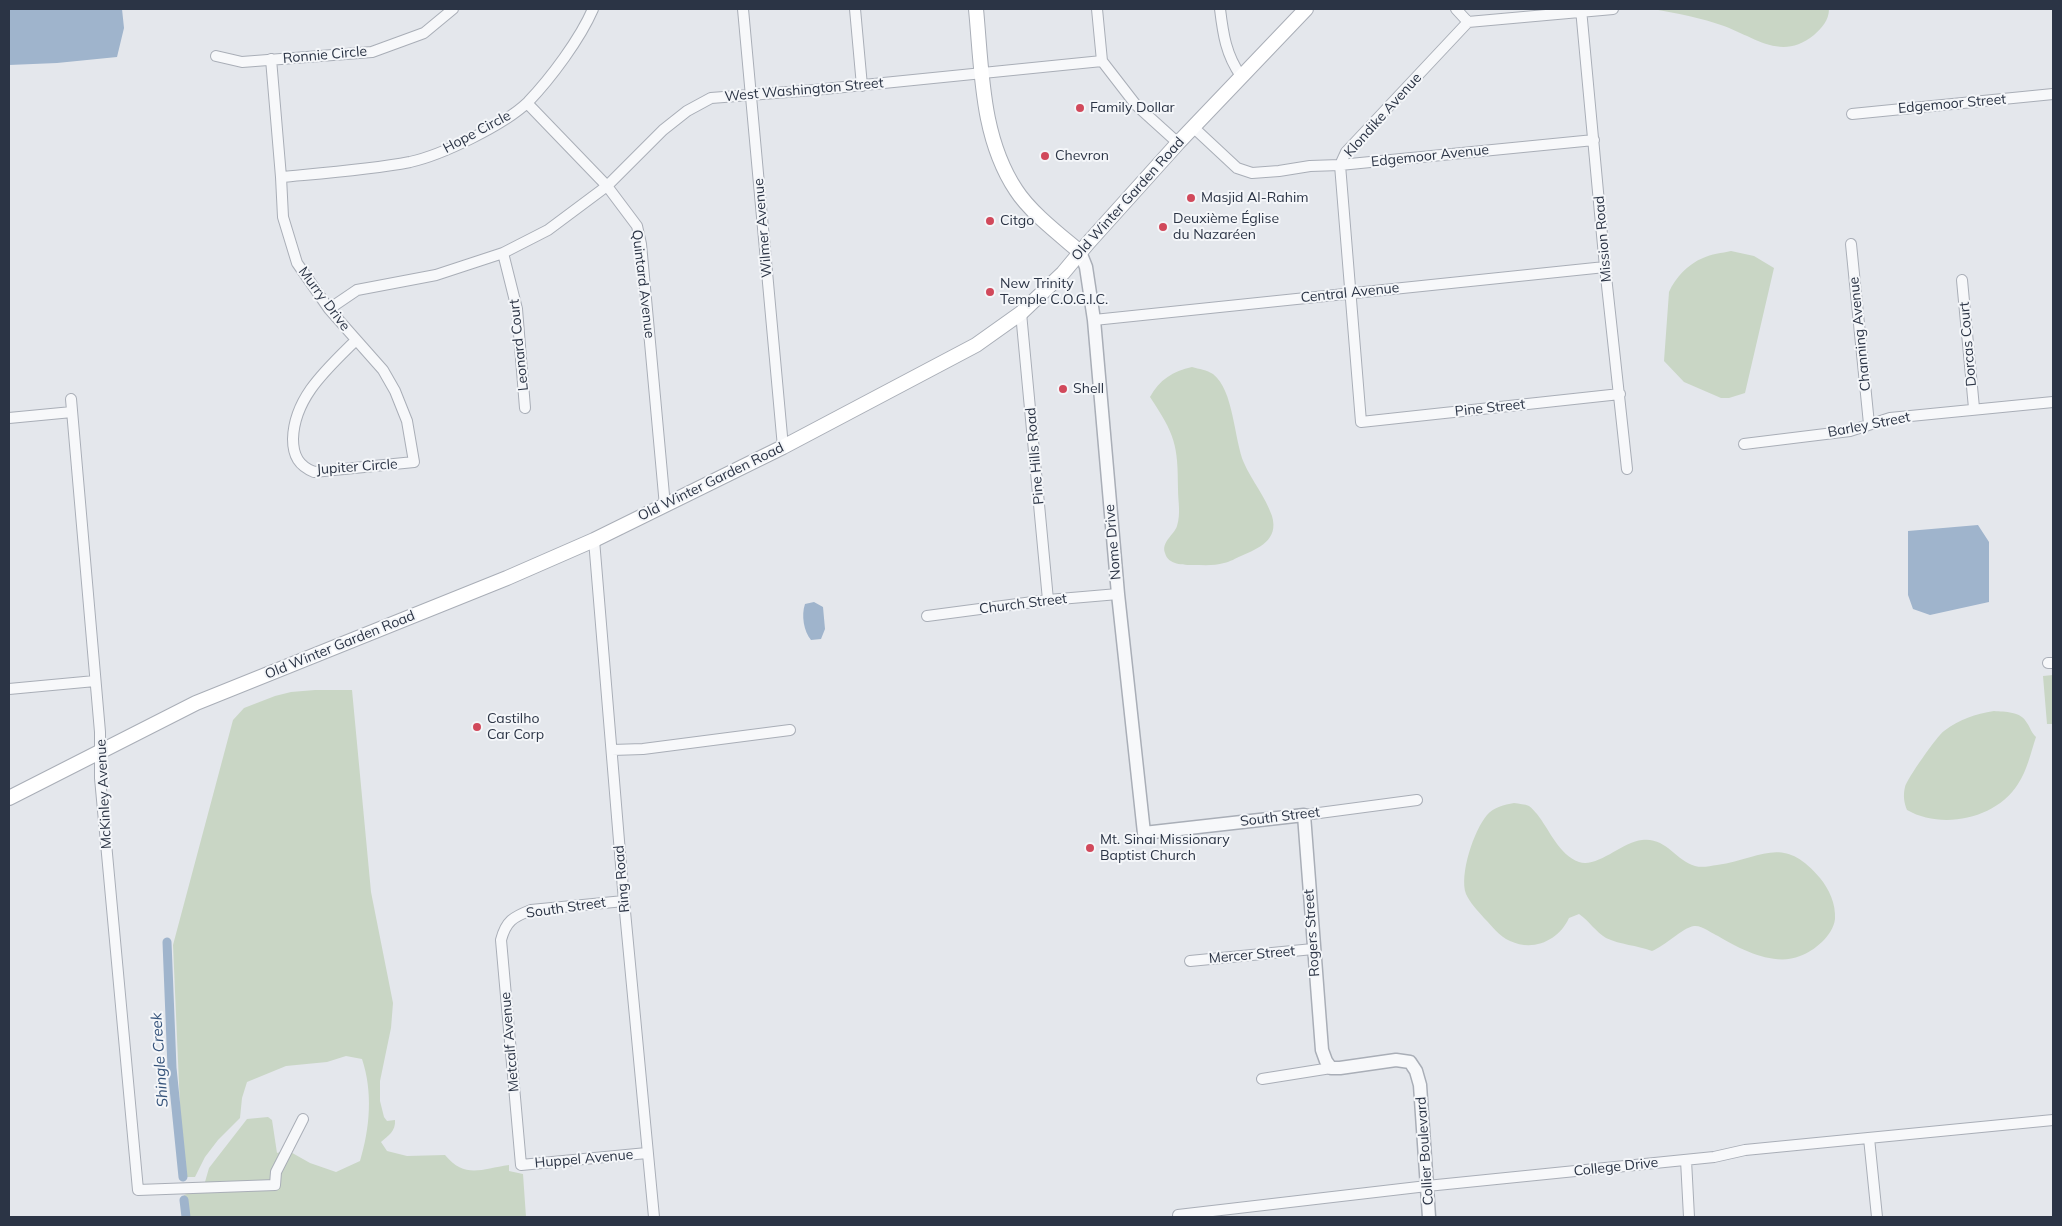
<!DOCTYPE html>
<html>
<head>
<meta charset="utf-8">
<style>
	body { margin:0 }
	#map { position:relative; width:2062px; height:1226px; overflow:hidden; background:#e4e7ec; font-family:Mulish,sans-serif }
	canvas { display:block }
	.frame { position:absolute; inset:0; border:10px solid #2b3445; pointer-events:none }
</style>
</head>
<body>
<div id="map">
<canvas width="2062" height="1226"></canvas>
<div class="frame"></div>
</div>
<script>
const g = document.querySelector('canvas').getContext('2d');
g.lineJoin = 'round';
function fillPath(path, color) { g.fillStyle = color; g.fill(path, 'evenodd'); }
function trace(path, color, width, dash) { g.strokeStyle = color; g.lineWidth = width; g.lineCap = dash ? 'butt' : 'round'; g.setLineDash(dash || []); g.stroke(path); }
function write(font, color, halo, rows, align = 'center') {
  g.font = font + ' Mulish,sans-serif'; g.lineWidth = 4; g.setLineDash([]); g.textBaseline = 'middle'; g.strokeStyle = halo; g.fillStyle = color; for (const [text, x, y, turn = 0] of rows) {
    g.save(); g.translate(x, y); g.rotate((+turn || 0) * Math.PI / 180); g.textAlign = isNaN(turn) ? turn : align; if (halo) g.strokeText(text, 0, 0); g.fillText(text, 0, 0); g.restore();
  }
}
fillPath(new Path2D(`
	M1652,9H1829C1829,20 1822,28 1814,35C1782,61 1756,38 1724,26C1702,18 1676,13 1652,9Z
	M1731,251L1754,256L1774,268L1745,393L1729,398H1721L1684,382L1664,361L1669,292C1675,278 1688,264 1703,258C1711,254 1722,253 1731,251Z
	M1192,367C1199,369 1207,370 1213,374C1234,390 1234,440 1244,463C1252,481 1265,496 1272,516C1279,540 1259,548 1241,556C1236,558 1230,562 1224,563C1215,566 1203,565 1194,565C1183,565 1168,565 1165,553C1161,542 1174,535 1177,526C1181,513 1178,502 1178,489C1178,444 1175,435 1150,397C1159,380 1173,371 1192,367Z
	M2053,675V724H2047L2043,676Z
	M315,690H352L371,892L393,1003L391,1028L380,1081V1101L384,1117L387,1121L395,1120C396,1131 388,1136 381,1142L387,1151L407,1156L445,1155C465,1179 481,1169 509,1165V1171L523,1174L526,1217H186L184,1195L193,1192L205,1182L209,1168L247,1119L268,1117L272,1120L277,1153L287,1150L310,1163L336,1172L360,1161C370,1128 373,1092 362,1059L346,1056L327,1062L286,1066L247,1082L242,1098L240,1118L218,1140L205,1157L195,1177H183L173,945L233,720L244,708L275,696L291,692Z
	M1994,711C2005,712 2021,711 2027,723C2031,729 2031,732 2036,737C2031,752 2027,771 2018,784C1996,819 1942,830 1907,810C1904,803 1903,795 1905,787C1907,779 1937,736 1944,731C1960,719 1975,714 1994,711Z
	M1514,803C1519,804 1525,804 1529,806C1532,808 1535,812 1537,814C1549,829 1559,855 1579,862C1598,868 1622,842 1642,840C1666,837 1675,860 1695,866C1702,868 1710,866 1717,865C1763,858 1783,834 1820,878C1829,889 1836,904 1835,919C1833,936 1814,951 1800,956C1774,967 1740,949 1718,936C1711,933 1702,925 1694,926C1682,928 1665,946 1652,951C1636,945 1621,945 1606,938C1596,932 1589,921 1579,914L1569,918C1559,940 1534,952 1510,941C1499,936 1492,926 1484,918C1478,911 1470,903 1466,894C1459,875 1474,830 1487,815C1494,807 1504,805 1514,803Z`), '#c9d6c5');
fillPath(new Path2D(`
	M9,9H122L124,28L117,57L57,63L9,65Z
	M1978,525L1989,542V602L1930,615L1913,609L1908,595V531Z
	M814,602L823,607L825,629L821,639L811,640C804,632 801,615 805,604Z`), '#9fb4cc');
trace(new Path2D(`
	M167,942L172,1068L183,1177
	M184,1200L186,1217`), '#9fb4cc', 9);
const minor = new Path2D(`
	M743,9L783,447
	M855,9L862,86
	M1097,9L1102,61L1136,105L1178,143
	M1220,9C1223,34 1226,55 1241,76
	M1456,9L1468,22
	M1581,9L1605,267L1627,469
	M1468,22L1346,152L1340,165L1361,422L1620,394
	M1468,22L1613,9
	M216,56L242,62L372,52L424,33L453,9
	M271,59L281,177L283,217L297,263L329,309L383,370L395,391L407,421L414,462L314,472C299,466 293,456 293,439C294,397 328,368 356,340
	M527,103L607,186L637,226L641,244L665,506
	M1852,114L2053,94
	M1193,127L1237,168L1252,173L1279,171L1310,166L1340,165L1594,140
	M281,177C324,173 368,170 410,162C442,155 504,125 528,102C551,78 580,39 593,9
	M1851,244L1869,424
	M503,253L517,309L525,408
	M1962,280L1974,408
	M329,309L357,290L436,275L503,253L548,230L607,186L663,130L687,111L711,98L814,90L1102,61
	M1021,313L1048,600
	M1094,320L1605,267
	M71,399L100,732V778L138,1190L275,1185L276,1172L303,1119
	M9,418L72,412
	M1744,444L1850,431L1890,418L2053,402
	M594,540L624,901L654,1217
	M927,616L1048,600L1118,594
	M2048,663H2053
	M9,689L95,681
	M612,750L643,749L790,730
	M1304,815L1417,800
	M624,901L531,910C513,917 506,921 501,940L521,1165L647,1153
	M1190,961L1313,949
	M1262,1079L1331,1068
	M1869,1138L1877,1217
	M1686,1160L1689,1217
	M1178,1215L1427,1186L1714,1157L1745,1150L2053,1120`);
const tertiary = new Path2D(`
	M1080,252L1086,267L1094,320L1118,594L1144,833L1304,815L1322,1050L1326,1061L1331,1068H1340L1396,1060L1410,1062L1416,1071L1420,1085L1429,1217`);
const secondary = new Path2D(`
	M976,9C982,71 981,137 1016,190C1030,212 1060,235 1080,252
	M9,798L196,703L507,578L594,540L783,447L976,345L1021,313L1063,273L1088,243L1178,143L1306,9`);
trace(minor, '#a9aeb7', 12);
trace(tertiary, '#a9aeb7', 15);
trace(secondary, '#a9aeb7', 16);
trace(minor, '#f7f8fa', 10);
trace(tertiary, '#f7f8fa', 12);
trace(secondary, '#fff', 14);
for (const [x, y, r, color] of [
	[1080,108,5,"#d1495b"],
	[1045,156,5,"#d1495b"],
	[1191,198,5,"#d1495b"],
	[990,221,5,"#d1495b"],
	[1163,227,5,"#d1495b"],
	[990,292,5,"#d1495b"],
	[1063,389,5,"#d1495b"],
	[477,727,5,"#d1495b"],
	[1090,848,5,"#d1495b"]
]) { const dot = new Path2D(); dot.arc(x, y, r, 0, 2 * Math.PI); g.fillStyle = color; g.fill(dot); trace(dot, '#f4f6f9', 2); }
write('14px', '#2b3445', '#f4f6f9', [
	["Ronnie Circle",325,55,-5],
	["West Washington Street",804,90,-5],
	["Edgemoor Street",1952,104,-5],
	["Klondike Avenue",1383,115,-48],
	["Hope Circle",477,132,-28],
	["Edgemoor Avenue",1430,156,-6],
	["Old Winter Garden Road",1128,199,-48],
	["Wilmer Avenue",763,228,-95],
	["Mission Road",1603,239,-95],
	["Quintard Avenue",643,284,83],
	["Central Avenue",1350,293,-6],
	["Murry Drive",324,299,53],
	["Channing Avenue",1860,334,-96],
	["Dorcas Court",1968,344,-95],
	["Leonard Court",519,345,-96],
	["Pine Street",1490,408,-6],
	["Barley Street",1869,425,-11],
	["Pine Hills Road",1035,456,-95],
	["Jupiter Circle",357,467,-4],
	["Old Winter Garden Road",711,482,-26],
	["Nome Drive",1113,542,-95],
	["Church Street",1023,604,-7],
	["Old Winter Garden Road",340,645,-22],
	["McKinley Avenue",104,794,-93],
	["South Street",1280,817,-7],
	["Ring Road",622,879,-95],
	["South Street",566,908,-8],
	["Rogers Street",1312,933,-94],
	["Mercer Street",1252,955,-5],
	["Metcalf Avenue",510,1042,-95],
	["Collier Boulevard",1425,1151,-94],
	["Huppel Avenue",584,1159,-5],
	["College Drive",1616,1167,-6]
]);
write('14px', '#2b3445', '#f4f6f9', [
	["Family Dollar",1090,108],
	["Chevron",1055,156],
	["Masjid Al-Rahim",1201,198],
	["Deuxième Église",1173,219],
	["du Nazaréen",1173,235],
	["Citgo",1000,221],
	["New Trinity",1000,284],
	["Temple C.O.G.I.C.",1000,300],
	["Shell",1073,389],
	["Castilho",487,719],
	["Car Corp",487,735],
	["Mt. Sinai Missionary",1100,840],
	["Baptist Church",1100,856]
], 'left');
write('italic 15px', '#34527a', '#f4f6f9', [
	["Shingle Creek",160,1060,-94]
]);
</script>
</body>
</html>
